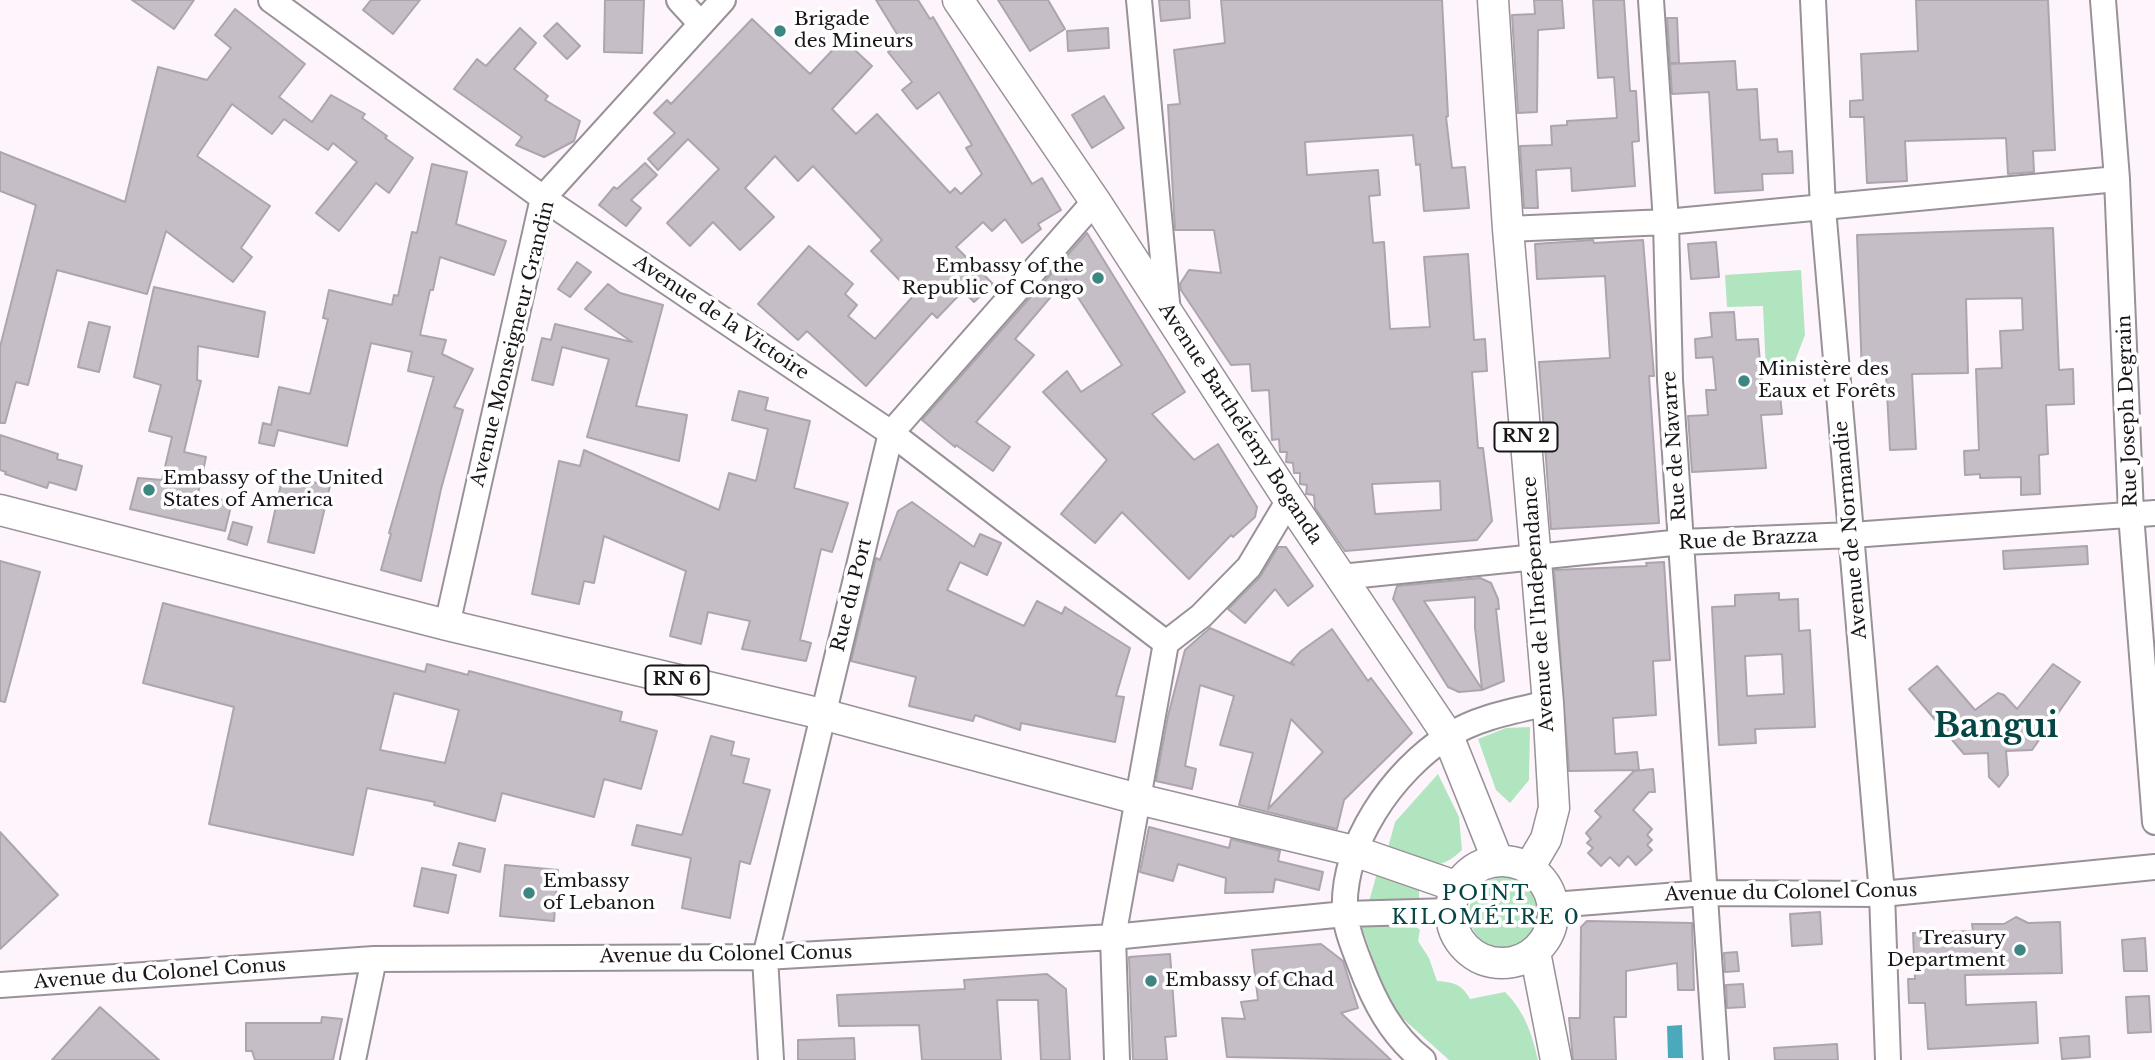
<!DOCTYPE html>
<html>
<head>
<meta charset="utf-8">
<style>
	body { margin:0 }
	canvas { display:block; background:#fdf4fc }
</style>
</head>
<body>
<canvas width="2155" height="1060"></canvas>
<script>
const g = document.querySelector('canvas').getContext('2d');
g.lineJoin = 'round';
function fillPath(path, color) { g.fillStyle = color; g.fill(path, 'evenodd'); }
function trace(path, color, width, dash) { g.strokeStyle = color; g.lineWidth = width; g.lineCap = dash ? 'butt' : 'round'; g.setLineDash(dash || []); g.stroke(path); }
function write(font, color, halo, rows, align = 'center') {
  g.font = font + ' "Libre Baskerville",serif'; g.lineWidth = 7; g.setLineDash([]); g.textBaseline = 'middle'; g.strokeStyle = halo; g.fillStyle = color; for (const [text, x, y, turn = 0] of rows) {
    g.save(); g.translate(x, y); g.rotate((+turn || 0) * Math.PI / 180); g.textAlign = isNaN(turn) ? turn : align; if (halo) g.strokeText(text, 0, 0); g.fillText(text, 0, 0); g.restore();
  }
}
fillPath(new Path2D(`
	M1801,270L1805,335L1791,371L1766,372L1763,306L1727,307L1725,275Z
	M1530,727L1529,780L1510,803L1496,790L1478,739L1506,728Z
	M1438,774L1459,817L1462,850C1437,875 1418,863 1386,855L1395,822Z
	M1377,873L1419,888V899L1415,903L1368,905Z
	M1469 913a36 36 0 1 1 72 0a36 36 0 1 1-72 0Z
	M1413,923L1420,930L1418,941L1429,958L1437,981C1453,982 1462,984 1470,999L1505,992C1525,1012 1532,1034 1538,1060H1449L1390,1007L1361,925Z`), '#b1e5bf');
fillPath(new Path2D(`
	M1682,1025L1683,1058H1668L1667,1026Z`), '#4aaabb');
const building = new Path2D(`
	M132,0H194L174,29Z
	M371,0H420L393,34L363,10Z
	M605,0H644L642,53L604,52Z
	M876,0H918L930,19L933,17L1032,184L1042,178L1061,210L1038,224L1041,229L1022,243L1005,219L992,231L983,222L956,247L993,284L974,302L963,291L937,318L932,313L866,386L807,331L798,340L758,304L809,246L853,284L845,294L857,305L848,316L875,339L914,295L871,251L882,240L813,166L798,181L775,156L745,188L774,217L740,250L713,222L690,246L667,223L719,169L688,139L658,170L648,159L675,133L654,113L667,100L671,104L752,19L810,74L843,39L872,66L832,109L856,134L877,114L950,193L955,188L961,194L982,174L966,148L972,145L939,92L917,109L902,90L912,82L888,52L902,42Z
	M998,0H1048L1065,29L1030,51Z
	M1159,0H1189L1190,18L1161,21Z
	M1221,0H1442L1448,116L1446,117L1452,168L1465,167L1469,208L1424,211L1420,164L1416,165L1413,135L1305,142L1307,175L1378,170L1380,195L1369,196L1373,243L1384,242L1390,329L1430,327L1424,257L1468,254L1474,340L1485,339L1487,371L1472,372L1478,448H1483L1492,521L1477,540L1345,551L1315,508L1314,495L1306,494L1307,485L1300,484V473H1294L1293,463L1286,462L1287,452H1280L1279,439L1272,440L1269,390L1252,391L1250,364L1231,365L1181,290L1180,284L1189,270L1221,273L1214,230H1175L1168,105L1180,104L1174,50L1225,43ZM1440,481L1441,510L1375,514L1372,484Z
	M1534,0H1562L1564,28L1538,30L1537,112L1518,113L1512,15L1535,14Z
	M1593,0H1624L1630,91H1636L1639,141L1632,142L1635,186L1572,191L1571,168L1536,170L1538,208H1524L1520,146L1552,145L1551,126L1567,125V121L1617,118L1614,77L1598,78Z
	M1916,0H2048L2055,150L2033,151L2034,172L2008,174L2006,138L1905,141L1907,181L1867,183L1864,117H1850V101L1863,100L1861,54L1918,51Z
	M235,9L305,64L279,97L312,122L331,95L365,114L362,118L387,136L385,138L413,158L389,193L376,183L339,231L316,213L357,162L333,143L328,150L284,119L272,134L232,104L197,156L270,206L241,248L252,257L233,282L166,231L147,294L57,270L28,385L16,382L5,423H0V347L36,205L0,191V152L125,202L158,67L207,80L231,48L215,35Z
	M1667,18H1677L1679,63H1670Z
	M557,23L580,46L567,59L544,36Z
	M520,28L536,43L514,69L548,96L545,100L580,121L574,141L544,157L516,145L522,137L454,89L477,59L486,66Z
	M1108,28L1109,48L1068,51L1067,31Z
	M1735,61L1737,90L1757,89L1760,140L1777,139L1778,152L1792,151L1793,173L1762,174L1763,190L1715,193L1709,92L1672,94L1670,64Z
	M1104,96L1124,128L1092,148L1072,115Z
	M645,163L657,175L631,200L641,208L626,226L599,205L614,187L617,189Z
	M432,164L467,172L456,224L506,241L494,275L440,257L433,290H430L420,335L446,340L442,354L473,369L454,407L463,410L441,489L421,581L381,570L391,534L389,533L434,377L408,371L412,352L371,343L347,446L278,430L274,446L259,443L263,423L271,425L279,387L310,394L328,319L323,318L329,290L392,305L394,295L398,296L412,232L417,233Z
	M2053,228L2059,370L2073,369L2074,404L2046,405L2048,454L2039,455L2040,494L2021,495V477L1980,478V474L1965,475L1964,451L1979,450L1976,369L2002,368L2000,331L2023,330L2022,298L1966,299L1968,373L1912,374L1916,449L1890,450L1886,373L1862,374L1857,235Z
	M1087,233L1185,392L1152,414L1194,460L1218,444L1257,507L1255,517L1233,537L1231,535L1189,579L1122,512L1095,543L1061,514L1107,460L1043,392L1067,371L1081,392L1122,365L1066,279L1015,339L1034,355L976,422L1010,447L993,471L956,445L955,447L922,420Z
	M1593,240L1594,243L1643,240L1654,376H1649L1659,523L1551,529L1539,362L1610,358L1605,276L1537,279L1535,244Z
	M1716,242L1719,277L1691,279L1688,244Z
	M577,262L591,272L570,297L558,289Z
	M608,284L620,293L663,305L636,406L687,415L679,461L587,437L609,359L562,347L553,385L532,380L542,338L551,340L555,324L632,342L585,309Z
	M154,287L265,312L258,357L198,346L197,380L201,381L184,452L206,457L198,494L232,502L225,531L130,509L138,478L162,480L172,437L149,431L161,385L134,377Z
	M1734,312L1736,340L1758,339L1763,397L1780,395L1782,414L1761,415L1766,468L1692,472L1688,416L1708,415L1706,390H1716L1713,357L1696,358L1695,339L1712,337L1710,313Z
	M89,322L110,327L99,372L78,367Z
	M739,391L768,398L765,410L810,421L794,488L848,503L832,552L821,549L800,640L811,643L806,661L742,649L750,621L708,612L701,644L670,636L686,571L604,536L594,583L584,581L579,604L532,594L559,461L580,466L584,450L719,510L729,473L756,481L768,429L732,420Z
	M0,435L58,454L57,459L82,466L76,490L49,482L47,488L5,474L6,472L0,470Z
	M283,475L330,486L314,553L268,542Z
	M912,502L974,547L980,534L1001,543L987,575L960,562L947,590L1024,626L1037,601L1062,614L1065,607L1130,648L1116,696L1124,697L1115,742L1021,723L1020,730L975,715L973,721L909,706L916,677L851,661L876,558L880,560L898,511Z
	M233,522L252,527L247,545L228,539Z
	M2087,546L2088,564L2004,569L2003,551Z
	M1278,547H1286L1313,586L1288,606L1275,589L1245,623L1228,609L1260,577Z
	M0,561L40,572L5,702L0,701Z
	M1664,562L1670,660L1653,661L1656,715L1613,718L1615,754L1637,752L1639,770L1569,771L1554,570L1647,566L1646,563Z
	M1480,578L1491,583L1498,599L1499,609H1496L1504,681L1482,690L1459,692L1448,687L1393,599L1397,586ZM1475,597V628L1482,689L1424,601Z
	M1779,593V600L1798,599L1799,631L1810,630L1815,727L1755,729L1756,743L1719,745L1712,607L1735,606V595ZM1782,654L1784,694L1747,696L1745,656Z
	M163,603L425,672L427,664L468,675L469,671L622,712L620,721L657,731L641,789L604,779L594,817L502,793L495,821L434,805L435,802L367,788L353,855L209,824L234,707L143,683ZM394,693L459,710L445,763L380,750Z
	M1210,628L1294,665L1291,662L1301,651L1332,629L1368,681L1371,678L1412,733L1344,800L1337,829L1239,805L1253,753L1220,745L1234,696L1200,685L1185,766L1196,769L1192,789L1156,781L1168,716L1185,650ZM1291,719L1323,752L1268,809Z
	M2053,664L2080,682L2032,750L2006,751L2008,775L1999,787L1989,777L1988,753L1964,754L1909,689L1937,666L1975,710L1998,693L2004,695L2017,709Z
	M711,736L734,742L731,755L749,759L743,783L770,790L750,864L740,861L730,918L682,908L691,858L632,845L637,825L682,835Z
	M1653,769L1655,792H1649L1633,810L1652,829L1647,835L1652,840L1647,845L1652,850L1636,865L1628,856L1619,866L1610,857L1601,866L1588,853L1593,848L1587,843L1591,839L1586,833L1601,817L1595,811L1634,771Z
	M1149,827L1229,848L1231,839L1280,851L1278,861L1323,872L1319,890L1275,879L1273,892L1225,893L1226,878L1178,864L1173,881L1140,872Z
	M0,832L58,895L0,949Z
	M459,843L485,849L480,872L453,865Z
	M505,865L558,870L554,921L500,916Z
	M422,868L456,875L448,913L414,906Z
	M1820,912L1822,944L1792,946L1790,914Z
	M2016,917L2028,923L2060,922L2062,973L1965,975L1966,1005L2036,1002L2038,1043L1928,1049L1925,1003H1909L1908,979H1915L1913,933L1973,931L1972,924H2004Z
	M1587,921L1692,923L1694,990H1678L1677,963L1626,971V1017H1614L1616,1060H1573L1569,1018H1580L1581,927Z
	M2145,938L2147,971H2124L2122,940Z
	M1321,944L1343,961L1358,1008L1341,1013L1391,1060L1227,1057L1222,1018L1245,1019L1241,1002L1258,1000L1252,950Z
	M1737,952L1739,971L1725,972L1724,953Z
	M1170,954L1176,1036L1165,1037L1167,1060H1133L1129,957Z
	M1047,974L1066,989L1070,1060H1041L1038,1000H997L1001,1060H922L919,1025L839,1026L837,995L965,989L964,980Z
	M1743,984L1745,1007L1727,1008L1726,985Z
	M2149,996L2151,1032L2128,1033L2126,997Z
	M100,1007L159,1060H52Z
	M322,1017L342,1019L333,1060H255L252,1051H246V1023H321Z
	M2089,1036L2090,1057L2062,1059L2060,1038Z
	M854,1038L855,1060H798V1040Z
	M1837,1044L1838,1060H1775L1774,1048Z`);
fillPath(building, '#c6bec6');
trace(building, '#ada5ad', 2);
const minor = new Path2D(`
	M271,0L543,198L891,433L1166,643
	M679,0L700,23
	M1139,0L1168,313
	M1651,0L1666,222L1670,380L1716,1060
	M1813,0L1823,208L1882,894L1888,1060
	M2103,0L2117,179L2131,514L2155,822
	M1508,229L1666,222L2117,179
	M1341,577L1682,542L1852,535L2155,513
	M447,625L543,198L723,0
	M1553,905L1705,893L1882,894L2155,867
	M0,985L374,959L765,957L1113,937L1345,914L1451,911
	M353,1060L374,959
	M771,1060L765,957L891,433L1095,201
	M1117,1060L1113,937L1166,643L1201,616L1249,567L1289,500
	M1423,1060C1391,1035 1374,1001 1360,964C1354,948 1346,929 1345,913C1341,845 1393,771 1448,736C1478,717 1514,711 1548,703`);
const major = new Path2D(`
	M958,0L1095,201L1289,500L1448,736L1498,861
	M1493,0L1508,229L1548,703L1554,808L1546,839L1529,868
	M0,510L447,625L822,714L1138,799L1354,851L1458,887
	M1451 912a51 51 0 1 1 102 0a51 51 0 1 1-102 0Z
	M1535,952L1556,1060`);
trace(minor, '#999198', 28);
trace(major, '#999198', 33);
trace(minor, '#fff', 24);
trace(major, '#fff', 30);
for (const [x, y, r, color] of [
	[780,31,7,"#3e8681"],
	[1098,278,7,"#3e8681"],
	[1744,381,7,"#3e8681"],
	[149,490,7,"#3e8681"],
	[529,893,7,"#3e8681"],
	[2020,950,7,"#3e8681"],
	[1151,981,7,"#3e8681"]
]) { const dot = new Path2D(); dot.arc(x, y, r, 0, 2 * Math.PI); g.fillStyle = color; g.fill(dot); trace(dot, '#fff', 2.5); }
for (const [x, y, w] of [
	[1526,437,63],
	[677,680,63]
]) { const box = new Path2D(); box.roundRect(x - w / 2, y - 14.5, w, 29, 5); g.fillStyle = '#fff'; g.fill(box); trace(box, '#191619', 2); }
write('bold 18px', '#191619', null, [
	["RN 2",1526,437],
	["RN 6",677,680]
]);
write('19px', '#191619', '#fff', [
	["Brigade",794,20],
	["des Mineurs",794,42],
	["Embassy of the",1084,267,"right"],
	["Republic of Congo",1084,289,"right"],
	["Ministère des",1758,370],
	["Eaux et Forêts",1758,392],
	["Embassy of the United",163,479],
	["States of America",163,501],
	["Embassy",543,882],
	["of Lebanon",543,904],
	["Treasury",2006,939,"right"],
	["Department",2006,961,"right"],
	["Embassy of Chad",1165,981]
], 'left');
write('19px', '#191619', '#fff', [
	["Avenue de la Victoire",721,318,34],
	["Avenue Monseigneur Grandin",513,344,-76],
	["Rue Joseph Degrain",2128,411,-92],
	["Avenue Barthélémy Boganda",1240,424,57],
	["Rue de Navarre",1675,446,-94],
	["Avenue de Normandie",1851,530,-95],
	["Rue de Brazza",1748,540,-3],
	["Rue du Port",852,595,-76],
	["Avenue de l'Indépendance",1539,604,-94],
	["Avenue du Colonel Conus",1791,893,-1],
	["Avenue du Colonel Conus",726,955,-1],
	["Avenue du Colonel Conus",160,974,-4]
]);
g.letterSpacing = '2px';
write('21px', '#044643', '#fff', [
	["POINT",1486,894],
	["KILOMÉTRE 0",1486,918]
]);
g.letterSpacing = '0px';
write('bold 33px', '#044643', '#fff', [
	["Bangui",1996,728]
]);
</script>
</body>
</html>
